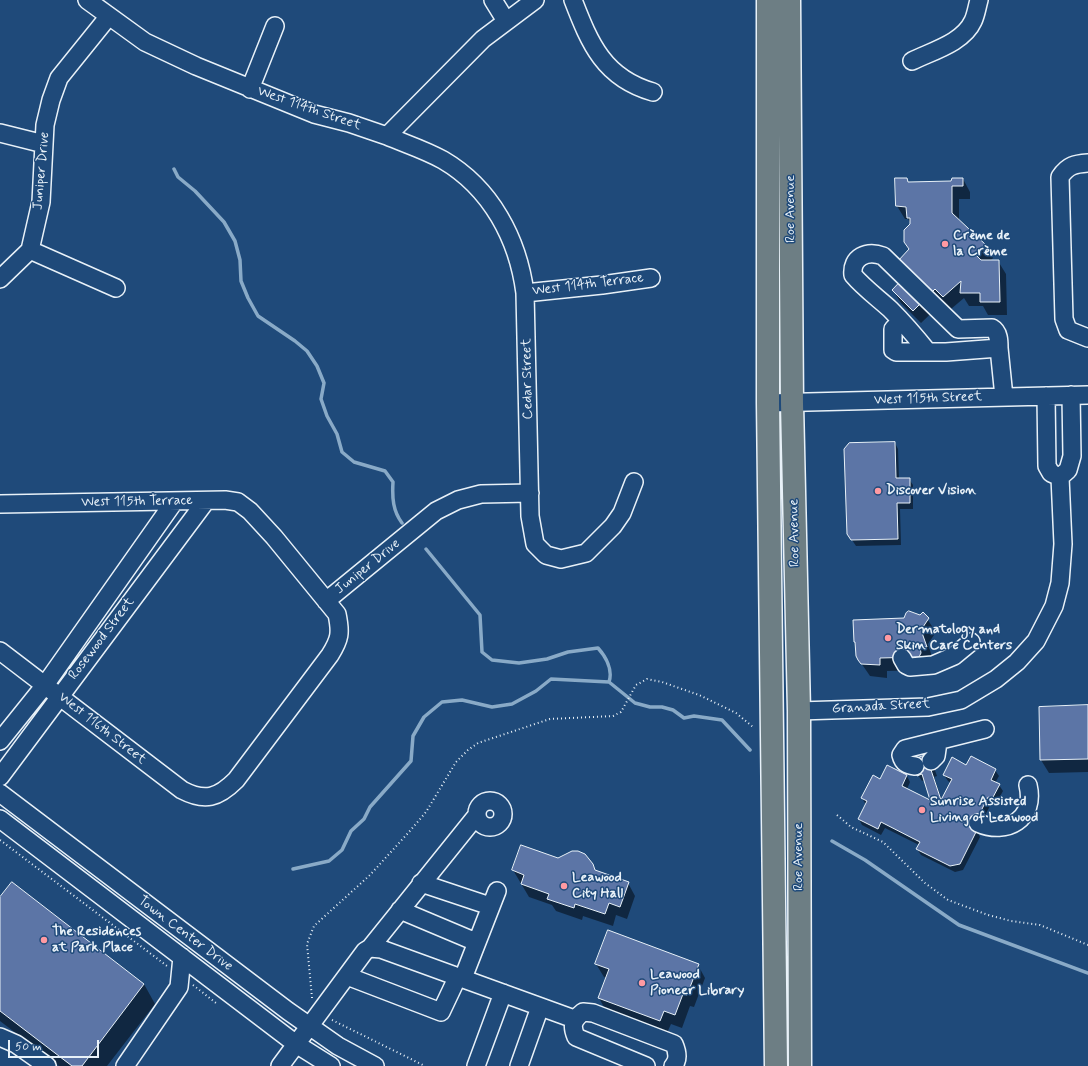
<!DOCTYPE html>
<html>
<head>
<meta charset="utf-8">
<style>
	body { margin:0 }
	#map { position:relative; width:1088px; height:1066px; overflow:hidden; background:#1f4a7a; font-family:Mynerve,sans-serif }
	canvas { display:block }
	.scale { position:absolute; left:8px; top:1040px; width:91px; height:18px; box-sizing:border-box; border:2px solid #e8f1f8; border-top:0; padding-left:5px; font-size:12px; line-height:14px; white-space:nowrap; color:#e8f1f8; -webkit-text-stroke:3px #1f4a7a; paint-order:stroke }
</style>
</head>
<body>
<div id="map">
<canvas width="1088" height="1066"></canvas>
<div class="scale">50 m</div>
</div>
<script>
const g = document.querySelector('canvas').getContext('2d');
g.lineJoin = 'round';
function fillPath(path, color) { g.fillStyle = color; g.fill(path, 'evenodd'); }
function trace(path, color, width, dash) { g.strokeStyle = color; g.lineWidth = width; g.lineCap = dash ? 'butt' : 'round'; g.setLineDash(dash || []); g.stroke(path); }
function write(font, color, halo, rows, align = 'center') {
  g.font = font + ' Mynerve,sans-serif'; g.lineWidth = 3; g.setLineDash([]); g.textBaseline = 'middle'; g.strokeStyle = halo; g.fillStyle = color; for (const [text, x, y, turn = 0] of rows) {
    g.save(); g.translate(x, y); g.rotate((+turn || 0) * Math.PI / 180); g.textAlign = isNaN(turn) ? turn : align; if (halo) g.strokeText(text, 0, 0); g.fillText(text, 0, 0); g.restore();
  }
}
fillPath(new Path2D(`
	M907,179L909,183L952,182L963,179L970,192V199H959V221L985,245L993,258L990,261H998L1006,274L1007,315H988L983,306H969L964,298L951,309L943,302L921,323L901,303L893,290L907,274L909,250L905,242L911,224L908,219H905L897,206Z
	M895,443L898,449L899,479H909L913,485V509H900L901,545L856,546L848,534Z
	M913,612L920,616L923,613L936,632L928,644L933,660L926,670L887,671V678L870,676L859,660L855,642L904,619L907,614Z
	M1088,706V772L1049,773L1041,760Z
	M932,762L937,776L934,777L942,801L951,783L948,781L944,775L967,766L995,770L999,776L995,783L999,785L1003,791L996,804L992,802L977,831L980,837L963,870L955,872L921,855L917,849L919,845L885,828L881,835L862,825L859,819L866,805L862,798L880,780L887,766L907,776L910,782L907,789L932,802L925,780L922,781L918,775Z
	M578,852L596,872L628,883L635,896L627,919L616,915L613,926L583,916L582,920L556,911L552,905L529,897L513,870L558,859L565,854Z
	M0,899L144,984L155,1004L107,1066H59L0,1021Z
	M596,964L698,965L705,978L694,1007L690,1006L682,1028L671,1024L667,1033L606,1011L599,998L606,978L604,977Z`), '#0007');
trace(new Path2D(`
	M174,169L178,177L195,191L224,222L235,241L240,260L241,281L248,298L258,316L295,341L307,351L317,366L324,383L321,399L327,416L337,434L342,452L354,462L385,471L393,482C392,498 393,511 402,523
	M426,549L480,615L482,652L492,660L519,663L547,659L568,652L598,648C606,657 613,670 609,682
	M832,841L865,860L959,925L1088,973
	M293,869L329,861L342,850L351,831L364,819L370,807L411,761L413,736L424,717L442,702L462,700L492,707L512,704L536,691L551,679L609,682L635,703L650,707H662L673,710L684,718L694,716L722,720L750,750`), '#89aac7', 3.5);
const building = new Path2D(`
	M895,178H907L908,182L951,181L952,178H963V186H952V213L986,245L976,255L981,260H999L1000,302H980V293H960L961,281L943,297L935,289L913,311L892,290L909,272L898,261L909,249L904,242V230L910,224V218H907L906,207L896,206Z
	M895,442L896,478H910V503H897L898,539L851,540L847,534L844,449L849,443Z
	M909,611L920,615L923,612L929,618L921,630L927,647H920L921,653L919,657L880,658V665L861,664L858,660L856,656L855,642H854L853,620L904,618L906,613Z
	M1088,705V759L1040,760L1039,707Z
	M929,754L934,769L931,770L941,800L952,779L943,775L952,757L966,765L971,756L996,769L991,780L1000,784L992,799L988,797L973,827L977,830L960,864L950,866L916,849L920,842L881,822L878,829L858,819L867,801L861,798L873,775L880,779L887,765L907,775L902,786L930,800L922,774L917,776L912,760Z
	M521,845L558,858L572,851H578L585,854L593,864L595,870L629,882L620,907L609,903L605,914L575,904L574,908L547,899L549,894L521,884L524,875L512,870Z
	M12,882L144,984L82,1066H72L0,1011V897Z
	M608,930L699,964L687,995L683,994L675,1015L664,1011L660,1021L598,998L609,969L595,964Z`);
fillPath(building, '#5c75a6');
trace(building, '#e8f1f8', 1);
const minor = new Path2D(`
	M87,0L145,42L196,66L314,114L349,123L387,136L483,39L535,0
	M493,0L506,21
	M573,0C590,44 604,78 653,92
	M912,61C932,51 963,43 973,21C976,15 977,7 979,0
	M250,89L275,26
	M0,133L44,144
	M387,136C406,144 425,150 443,160C491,188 518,239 525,293L530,516L535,544L546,555L561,559L586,553L613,526L622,513L634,482
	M1088,163C1075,164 1068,165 1060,177L1064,319L1068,330L1088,338
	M30,250L41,202L45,125L51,100L59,78L109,16
	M30,250L116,288
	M0,279L30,250
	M525,293L602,285L651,278
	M901,321L893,329V350L896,352H946L999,348C999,341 999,332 992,328L958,329L883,256C867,250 851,257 853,275C864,288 878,298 890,309C903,322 916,337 928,352
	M999,348L1004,397
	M1046,396L1047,466L1051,473L1060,477
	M768,403L1088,395
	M1060,477L1068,470L1072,456L1071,395
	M0,504L225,500L238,502L250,511L274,537L337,614C341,633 340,639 330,655L236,780C218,798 205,802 182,790L0,651
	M326,601L436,511L458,500L481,494L530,493
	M902,658L906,665L910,667L933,665L954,656L971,642
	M799,711L928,707L961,700L996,679L1017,662L1036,641L1054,606L1060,583L1063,544L1060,477
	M0,741L45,685L174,502
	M931,761L936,756L938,742
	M915,766C907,765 903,763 901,755L905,749L985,729
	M0,777L206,501
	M0,793L288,1011L338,1046L375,1066
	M477 814a13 13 0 1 1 26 0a13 13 0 1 1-26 0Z
	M0,819L296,1044L331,1066
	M978,823C1007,836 1036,819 1028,785
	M421,883L490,906
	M400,910L476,942
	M370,948L477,815
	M347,976L441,1012L458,976
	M463,978L497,891
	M0,1037L16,1044L47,1066
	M125,1066L179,987L182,957
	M280,1066L365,951L370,948L381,949L574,1019
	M476,1066L503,993
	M519,1066L540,1007
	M646,1066L576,1037C571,1025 573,1020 583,1012L593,1013L674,1044C677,1051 679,1060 673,1066`);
const major = new Path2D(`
	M768,0V403L776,1066
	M789,0L792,403L799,711L800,1066`);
trace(minor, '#e8f1f8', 20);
trace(major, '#e8f1f8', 25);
trace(new Path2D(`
	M837,815L851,827L883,842L925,883L948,900L988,915L1011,921L1040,925L1088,945
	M0,840L167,966
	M193,985L216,1003
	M312,998L307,944L314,926L370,875L409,832L426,812L456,762L468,750L478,743L550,719L613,716L621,712L636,685L647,679L662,682L699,695L736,713L753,727
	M332,1020L425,1066`), '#e8f1f8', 2, [1, 3]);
trace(minor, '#1f4a7a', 17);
trace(major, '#6d7e84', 22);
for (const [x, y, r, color] of [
	[945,244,4,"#ff9aa2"],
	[878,491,4,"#ff9aa2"],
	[888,638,4,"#ff9aa2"],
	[922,810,4,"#ff9aa2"],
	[564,886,4,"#ff9aa2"],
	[44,940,4,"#ff9aa2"],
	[642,983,4,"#ff9aa2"]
]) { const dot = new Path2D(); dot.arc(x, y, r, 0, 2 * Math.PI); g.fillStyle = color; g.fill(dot); trace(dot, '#1f4a7a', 1.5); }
write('14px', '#e8f1f8', '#1f4a7a', [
	["West 114th Street",309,109,19],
	["Juniper Drive",42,171,-85],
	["Roe Avenue",791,209,-90],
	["West 114th Terrace",588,285,-7],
	["Cedar Street",528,379,-91],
	["West 115th Street",928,399,-2],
	["West 115th Terrace",137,502,-1],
	["Roe Avenue",795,533,-91],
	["Juniper Drive",368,567,-39],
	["Rosewood Street",102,639,-53],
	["Granada Street",881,707,-3],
	["West 116th Street",102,729,38],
	["Roe Avenue",799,857,-90],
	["Town Center Drive",185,934,37]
]);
write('bold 14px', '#e8f1f8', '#1f4a7a', [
	["Crème de",953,236],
	["la Crème",953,252],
	["Discover Vision",886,491],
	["Dermatology and",896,630],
	["Skin Care Centers",896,646],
	["Sunrise Assisted",930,802],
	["Living of Leawood",930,818],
	["Leawood",572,878],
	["City Hall",572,894],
	["The Residences",52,932],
	["at Park Place",52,948],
	["Leawood",650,975],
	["Pioneer Library",650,991]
], 'left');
</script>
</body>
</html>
